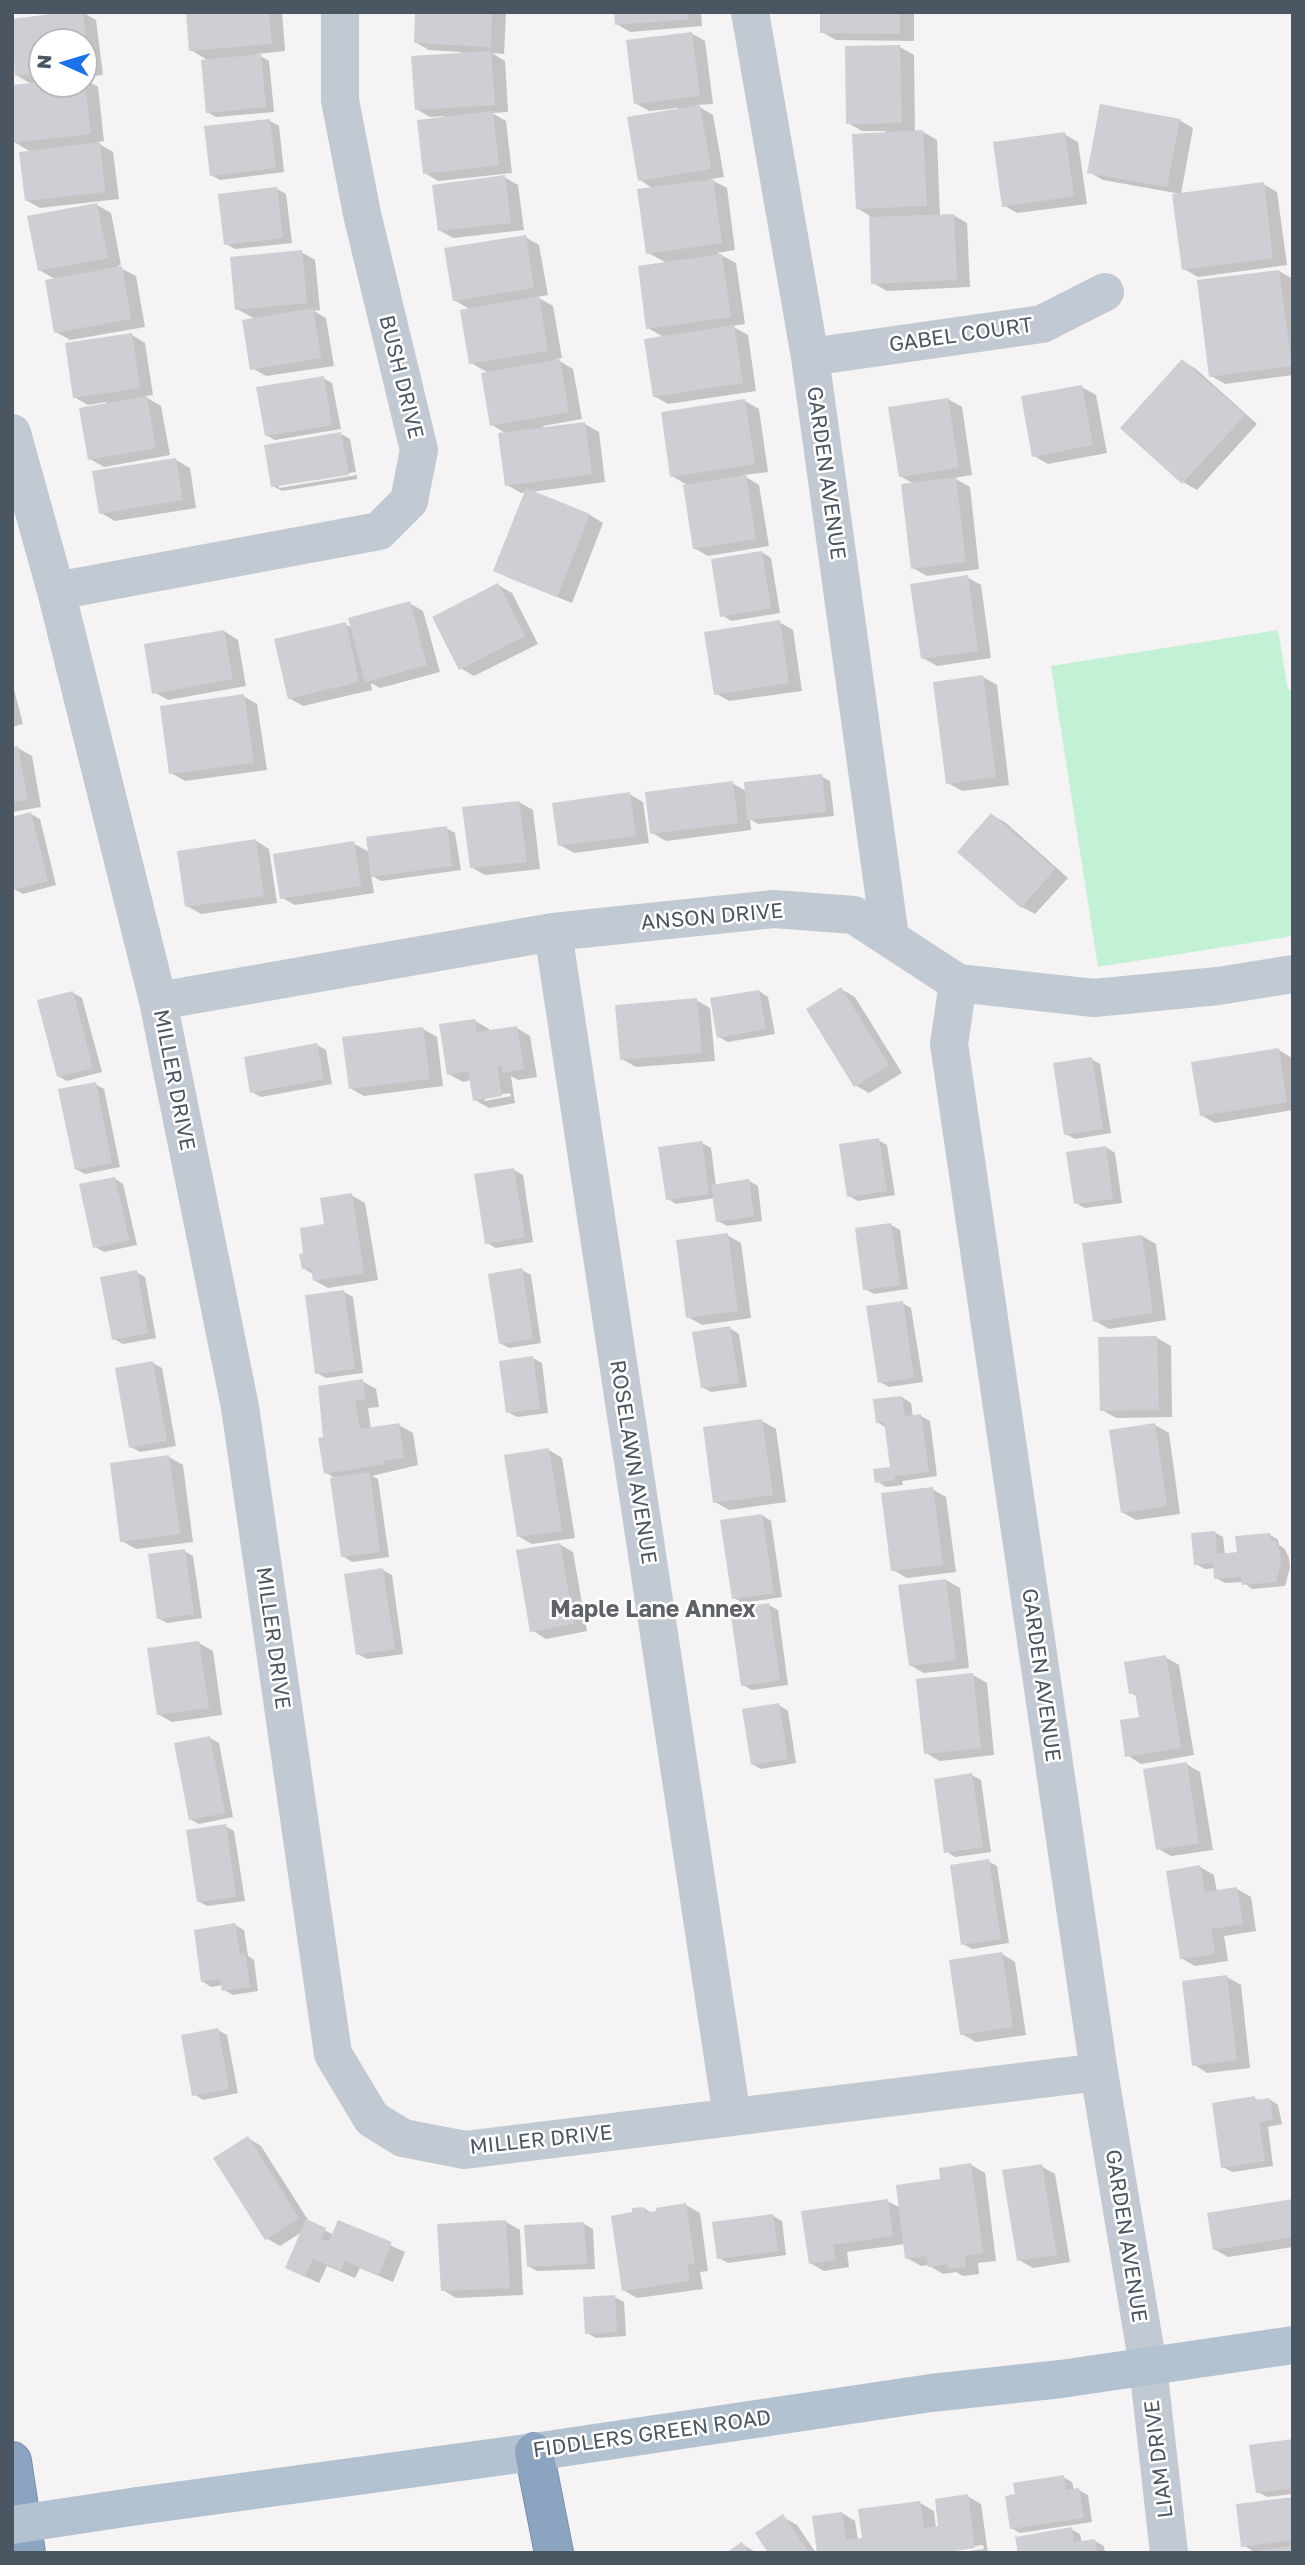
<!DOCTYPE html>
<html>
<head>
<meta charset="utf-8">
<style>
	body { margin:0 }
	#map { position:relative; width:1305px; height:2565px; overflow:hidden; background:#f5f3f3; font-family:"Golos Text",sans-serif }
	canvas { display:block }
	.frame { position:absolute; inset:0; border:14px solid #4a5661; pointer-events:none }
	.north { position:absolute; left:28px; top:28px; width:70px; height:70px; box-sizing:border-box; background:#fff; border:2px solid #b7bbc0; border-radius:50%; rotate:274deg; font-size:19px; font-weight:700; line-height:28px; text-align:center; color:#4a5661 }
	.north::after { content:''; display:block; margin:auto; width:24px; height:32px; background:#1a73e8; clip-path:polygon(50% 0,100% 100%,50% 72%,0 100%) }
</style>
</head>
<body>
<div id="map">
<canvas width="1305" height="2565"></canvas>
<div class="frame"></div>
<div class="north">N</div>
</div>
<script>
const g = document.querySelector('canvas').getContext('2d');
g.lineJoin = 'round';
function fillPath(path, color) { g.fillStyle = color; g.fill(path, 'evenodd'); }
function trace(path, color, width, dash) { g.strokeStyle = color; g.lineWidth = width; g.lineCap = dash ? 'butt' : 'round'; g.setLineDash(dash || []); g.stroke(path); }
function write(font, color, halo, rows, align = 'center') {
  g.font = font + ' "Golos Text",sans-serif'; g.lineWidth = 5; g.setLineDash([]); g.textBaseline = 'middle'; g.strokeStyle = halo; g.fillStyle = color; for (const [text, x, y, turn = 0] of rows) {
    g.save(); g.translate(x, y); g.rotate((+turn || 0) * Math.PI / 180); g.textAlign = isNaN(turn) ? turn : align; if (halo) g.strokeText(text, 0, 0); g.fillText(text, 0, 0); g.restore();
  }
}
fillPath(new Path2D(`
	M1278,630L1288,690H1293V936L1098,967L1051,666Z`), '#c3f1d5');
fillPath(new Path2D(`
	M82,12L96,20L103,75L84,77V42H42V84H84V79L98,87L104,141L96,142L113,152L119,199L40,208L26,200L31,152L14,142L33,85L16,75L12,20Z
	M188,12H282L285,51L257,54L269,61L274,112L216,117L207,112L209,61L191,50Z
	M417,12H506L504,54L492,53L505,61L508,112L492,113L506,121L512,173L438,181L425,173L444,116L430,117L416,109L461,52L429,50L415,42Z
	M616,12H701L702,26L630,32L617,24Z
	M822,12H914V41L836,40L822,32Z
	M691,33L705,41L713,104L696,105L713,115L724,177L710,179L727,188L735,250L717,253L736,263L745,324L732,326L748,335L756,391L668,404L654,396L665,338L648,328L667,263L648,253L654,189L640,180L679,111L678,108L649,111L635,103Z
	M900,47L914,55L915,133L923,132L937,140L940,216L953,215L967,223L970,287L887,291L873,283L870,216L857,208L886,131H862L848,123Z
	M1179,120L1193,128L1181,194L1103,180L1089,172Z
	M270,121L279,126L284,172L220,180L211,175Z
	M1064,134L1078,142L1087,204L1017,213L1003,205Z
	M504,177L518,185L524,230L453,238L439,230Z
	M1263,184L1277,192L1287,265L1198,277L1184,269Z
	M277,189L286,194L292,243L235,249L226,244Z
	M97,205L111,213L121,265L117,266L136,276L145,327L70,340L56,332L57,280L39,270Z
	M525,237L539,245L548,295L537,297L553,306L562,358L556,359L573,369L582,419L543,426L544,429L585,424L599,432L605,482L530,492L590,515L603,523L572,603L509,578L495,570L526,492L521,493L507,485V434L492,425L489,373L471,363V310L454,300Z
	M301,252L315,260L320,310L314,311L326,318L334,366L266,376L252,368L255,319L237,309Z
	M1279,271L1293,279V375L1225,384L1211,376Z
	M132,335L145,343L153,395L144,396L161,406L170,455L104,467L90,459L106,402L88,405L74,397Z
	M1183,361L1196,369L1257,424L1197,490L1183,482Z
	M323,378L332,383L341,429L275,440L266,435Z
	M1082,387L1096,395L1107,453L1048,464L1034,456Z
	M948,399L962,407L972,475L954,478L970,487L979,569L927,576L913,568L914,484L900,476Z
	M745,401L759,409L768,472L743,475L759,485L769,546L708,556L694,548L689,486L672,476Z
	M341,434L350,439L356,472L279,484V488L357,475V479L282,491L273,486Z
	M176,460L190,468L196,508L115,521L101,513Z
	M762,552L771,558L780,613L731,621L722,615Z
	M967,577L981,585L991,658L937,666L923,658Z
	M498,585L512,593L538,644L474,676L460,668Z
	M409,603L423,611L440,672L380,688L371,683L372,690L303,706L289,698L345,624L352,628Z
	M779,622L793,630L802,691L729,701L715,693Z
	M224,631L238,640L246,686L168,700L154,692Z
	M983,677L997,685L1009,785L962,791L948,783Z
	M12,682L23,724L12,727Z
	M243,696L257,704L267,770L185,781L171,773Z
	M18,748L32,756L41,807L12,812V749Z
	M821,776L830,781L834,816L758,824L750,819L751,830L666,841L652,833L732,783L746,791Z
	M629,794L643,802L649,843L574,853L560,845Z
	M519,802L533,810L540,869L485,875L471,867Z
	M31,814L40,819L56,885L23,894L14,889Z
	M992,815L1006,823L1068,878L1035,914L1022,907Z
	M446,828L455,833L461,870L381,881L371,875L374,893L295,905L281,897L353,843L369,852Z
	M255,840L269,849L277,903L201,914L187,906Z
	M841,989L855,997L902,1073L869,1093L855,1085Z
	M759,991L768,997L775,1034L728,1042L719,1037Z
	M73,993L82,998L102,1072L67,1081L58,1076Z
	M696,1000L710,1008L715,1061L636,1067L622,1059Z
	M475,1021L489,1029V1032L517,1028L530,1036L537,1077L518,1080L511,1076L515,1103L489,1108L475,1100L471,1080L463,1082L449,1074ZM510,1093L511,1096L485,1101V1097Z
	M423,1029L437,1037L443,1086L364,1096L350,1088Z
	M317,1045L326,1050L332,1084L261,1097L252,1092Z
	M1279,1050L1292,1058L1293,1110L1215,1123L1201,1115Z
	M1091,1059L1100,1064L1111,1133L1075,1139L1066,1134Z
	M95,1084L104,1089L120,1167L85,1174L76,1169Z
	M878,1140L887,1145L895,1195L858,1201L849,1196Z
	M702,1143L711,1148L716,1186L749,1181L758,1186L762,1221L727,1226L718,1221L715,1198L676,1204L667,1198Z
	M1106,1147L1115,1153L1122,1203L1085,1208L1076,1203Z
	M514,1170L523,1175L533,1242L496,1248L487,1243Z
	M114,1178L123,1184L137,1245L104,1252L95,1247Z
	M351,1195L365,1203L378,1280L328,1288L314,1280L313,1274L303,1268L326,1225Z
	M891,1225L900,1230L908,1289L874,1294L865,1289Z
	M727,1235L741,1243L751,1318L702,1325L688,1317Z
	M1142,1236L1156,1244L1166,1320L1109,1329L1095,1321Z
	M522,1270L531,1275L541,1343L509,1348L500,1343Z
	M136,1272L145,1277L156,1338L123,1344L114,1339Z
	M344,1292L353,1297L363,1373L326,1378L317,1373Z
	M902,1303L911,1308L923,1382L889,1387L880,1382Z
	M730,1328L739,1334L747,1387L711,1392L702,1387Z
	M1157,1338L1171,1346L1172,1417L1116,1418L1102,1410Z
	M533,1358L542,1363L548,1413L517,1417L508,1412Z
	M153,1363L162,1368L176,1446L140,1452L131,1447Z
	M362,1381L376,1389L379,1407L368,1408L371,1429L399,1425L413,1433L418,1465L372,1476L378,1479L389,1557L352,1562L343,1556L336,1479L325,1472V1439Z
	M902,1397L911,1403L913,1417L921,1416L930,1421L937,1476L902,1481L903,1485L886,1487L877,1481L892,1469L887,1428L877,1422Z
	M762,1421L776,1429L786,1502L729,1510L715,1502Z
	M1155,1425L1169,1433L1180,1514L1136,1520L1122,1512Z
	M549,1450L562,1458L575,1538L532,1544L518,1536Z
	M169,1457L183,1465L193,1542L136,1549L122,1541Z
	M932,1489L946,1497L956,1572L907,1578L893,1570Z
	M762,1515L771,1521L782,1597L743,1603L734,1598Z
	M1214,1532L1223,1537L1225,1555L1239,1553L1269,1534L1278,1540L1279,1545L1285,1549L1289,1558L1290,1568L1285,1586L1252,1589L1243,1582L1225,1583L1216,1578L1215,1568L1205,1569L1196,1564Z
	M559,1544L573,1552L587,1631L546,1639L532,1630Z
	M184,1551L193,1556L202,1618L167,1623L158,1618Z
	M383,1570L392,1575L403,1654L367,1659L358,1654Z
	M946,1580L960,1588L969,1668L924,1673L910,1665Z
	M769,1605L778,1610L788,1685L752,1690L743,1685Z
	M199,1643L213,1651L222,1715L172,1722L158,1714Z
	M1165,1657L1179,1665L1194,1755L1141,1764L1127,1755L1141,1718L1138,1697L1131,1693Z
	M973,1675L987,1683L994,1755L940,1761L926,1753Z
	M779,1705L788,1711L796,1763L761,1769L752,1764Z
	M210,1738L219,1743L233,1817L199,1824L190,1819Z
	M1186,1764L1200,1772L1213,1850L1171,1856L1157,1848Z
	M972,1775L981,1780L991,1852L955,1857L946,1851Z
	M225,1826L234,1831L245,1901L207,1906L198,1901Z
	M988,1861L997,1866L1009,1943L972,1949L963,1944Z
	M1200,1867L1214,1875L1217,1892L1237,1889L1251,1897L1256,1931L1224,1936L1228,1961L1195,1966L1181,1958Z
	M235,1925L244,1930L248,1956L254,1960L258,1991L233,1995L224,1990L223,1985L211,1987L202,1981Z
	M1002,1954L1015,1962L1026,2035L976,2042L962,2034Z
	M1227,1977L1241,1985L1250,2068L1207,2073L1193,2064Z
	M218,2030L227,2035L238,2093L203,2100L194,2094Z
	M1254,2098L1260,2101L1269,2099L1278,2105L1282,2124L1268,2127L1273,2166L1232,2172L1223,2167Z
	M248,2138L261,2146L310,2223L334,2235L339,2222L405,2252L393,2282L360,2268L355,2278L327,2266L319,2283L287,2268L302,2232L280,2246L266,2238Z
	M971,2165L985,2173L996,2261L978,2263L979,2274L963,2276L956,2272L943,2274L928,2265L921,2266L907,2258L905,2244L847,2252L849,2267L824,2271L810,2263L887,2201L901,2208Z
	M1041,2166L1055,2174L1070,2262L1033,2268L1019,2260Z
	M1293,2201V2247L1228,2257L1214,2249Z
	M686,2205L700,2213L708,2271L700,2272L703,2289L637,2298L623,2290L634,2214L644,2208L653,2214Z
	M773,2216L782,2221L786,2255L728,2263L719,2258Z
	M506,2222L520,2230L523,2295L456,2298L443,2290Z
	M584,2224L593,2229L595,2269L537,2271L528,2266Z
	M615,2297L624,2302L626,2336L596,2338L587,2333Z
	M1293,2441V2494L1267,2497L1258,2492Z
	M1063,2477L1072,2482L1074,2490H1079L1088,2495L1092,2522L1020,2533L1011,2528Z
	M967,2496L981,2504L988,2553H954L984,2549L983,2545L928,2553H818L842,2513L855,2521L858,2540L864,2539L920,2503L934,2511L936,2528Z
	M1293,2498V2553H1256L1243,2545Z
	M783,2517L797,2525L816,2553H770Z
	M1071,2529L1080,2534L1082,2543L1095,2541L1104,2546L1105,2553H1020Z
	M742,2544L757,2553H730Z`), '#0003');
fillPath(new Path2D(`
	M67,12H83L89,67L84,68V42H42V73L15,76L12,19Z
	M186,12H269L272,44L189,51Z
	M415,12H492L491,47L414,43Z
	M614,12H688L689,19L615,25Z
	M820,12H900V34L820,33Z
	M692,32L700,96L634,104L626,40Z
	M900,45L902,123L846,124L845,46Z
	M491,51L495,105L415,110L411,56Z
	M261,54L266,107L206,113L201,60Z
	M42,82V84H85L91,134L12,143V85Z
	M1100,104L1180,119L1167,187L1087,173Z
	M700,105L711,169L638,181L627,117Z
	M493,111L499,165L423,174L417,120Z
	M270,119L276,168L210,176L204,126Z
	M923,130L927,206L856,209L852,134Z
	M1065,132L1074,196L1002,207L993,142Z
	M100,142L105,192L25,201L19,152Z
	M505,175L511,223L438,231L432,185Z
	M713,179L722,243L646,254L637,189Z
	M1264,182L1273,258L1182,270L1172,194Z
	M277,187L283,238L224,245L218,194Z
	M97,203L108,258L38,271L27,216Z
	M954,214L957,280L871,284L869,217Z
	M526,235L534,288L453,301L444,248Z
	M302,250L307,303L235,310L230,257Z
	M722,254L731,317L646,329L638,266Z
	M122,266L131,319L54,333L45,280Z
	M1279,270L1292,366L1209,377L1197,280Z
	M539,296L548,351L469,364L460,310Z
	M313,308L321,358L250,370L242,320Z
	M734,325L743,383L653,397L644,339Z
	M132,333L140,388L73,398L65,343Z
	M560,359L569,412L490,426L481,373Z
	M1182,359L1245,415L1182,484L1120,428Z
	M324,376L332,425L265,436L256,387Z
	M1082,385L1093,445L1032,457L1021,396Z
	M147,396L156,448L88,460L79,408Z
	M948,398L959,468L899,477L888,407Z
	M745,399L755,464L670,477L661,412Z
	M585,422L592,474L505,486L498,433Z
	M341,432L349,475L271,487L264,445Z
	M176,458L183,500L99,514L92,471Z
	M746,475L756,539L693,549L683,485Z
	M956,477L966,562L911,569L901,484Z
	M526,488L590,514L557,597L493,571Z
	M762,551L771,608L720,617L711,559Z
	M968,575L978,651L921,659L910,584Z
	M498,583L525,636L459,670L432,617Z
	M410,601L427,665L365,682L348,618Z
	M780,620L789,683L714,695L704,632Z
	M346,622L359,682L288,699L274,639Z
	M224,630L233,679L152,694L144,644Z
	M983,675L996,777L946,784L933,682Z
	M244,694L254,763L169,774L160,706Z
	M18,746L28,800L12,802V747Z
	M822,774L826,812L747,820L744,782Z
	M733,781L738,823L650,834L645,792Z
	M630,792L636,836L558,846L552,803Z
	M519,801L527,862L470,868L462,807Z
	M31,812L48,881L12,890V817Z
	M991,813L1055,869L1021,908L957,852Z
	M447,826L452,866L371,877L366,837Z
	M256,839L264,896L185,907L177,851Z
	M354,841L361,886L280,899L273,854Z
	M841,987L889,1065L854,1087L806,1009Z
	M759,990L766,1029L717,1038L710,998Z
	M73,991L93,1068L57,1077L37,1000Z
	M697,998L702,1053L620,1060L615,1005Z
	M475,1019L477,1032L517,1026L524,1069L503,1073L501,1066L497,1067L502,1096L473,1101L468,1071L447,1075L439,1024Z
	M423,1027L430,1079L349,1089L342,1037Z
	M317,1043L324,1079L250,1093L244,1057Z
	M1279,1048L1287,1102L1200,1116L1191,1062Z
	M1092,1057L1103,1129L1064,1135L1053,1063Z
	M96,1082L112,1163L75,1170L58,1089Z
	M879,1138L887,1191L847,1197L839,1144Z
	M702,1141L709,1194L666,1200L658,1147Z
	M1106,1146L1113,1199L1074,1204L1066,1152Z
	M514,1168L525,1237L485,1244L474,1174Z
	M115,1177L129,1240L93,1248L79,1184Z
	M749,1179L754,1216L716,1222L711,1185Z
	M352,1193L364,1273L313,1281L311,1268L302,1269L299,1254L303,1253L300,1228L324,1224L320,1198Z
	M891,1223L900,1285L863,1290L855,1228Z
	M728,1233L738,1311L686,1318L676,1240Z
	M1142,1235L1153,1313L1093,1322L1082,1243Z
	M522,1268L533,1339L499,1344L488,1274Z
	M137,1270L148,1333L112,1340L100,1277Z
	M344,1290L355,1369L315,1374L305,1295Z
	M903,1301L914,1378L878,1383L866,1306Z
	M730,1326L739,1383L701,1388L692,1332Z
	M1157,1336L1159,1410L1100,1411L1098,1337Z
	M533,1356L540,1409L506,1413L499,1361Z
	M153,1361L167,1441L129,1448L115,1368Z
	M363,1379L366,1399L355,1401L360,1429L399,1423L404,1458L384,1461V1464L324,1474L318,1438L323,1437L318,1386Z
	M902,1396L905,1416L921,1414L929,1472L894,1476L895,1480L875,1483L873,1469L890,1467L884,1422L876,1423L873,1399Z
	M762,1419L773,1495L713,1503L703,1427Z
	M1155,1423L1167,1506L1121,1513L1109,1430Z
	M549,1448L562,1531L517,1537L504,1455Z
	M169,1455L180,1534L120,1542L110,1463Z
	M370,1472L380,1552L341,1557L330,1478Z
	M933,1487L943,1565L891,1571L881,1493Z
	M762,1514L774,1593L732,1599L720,1520Z
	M1215,1531L1217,1554L1237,1552L1235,1536L1270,1533L1271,1540L1276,1541L1280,1552L1281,1562L1276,1582L1242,1585L1241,1577L1214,1579L1213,1563L1194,1565L1191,1533Z
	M560,1543L574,1624L530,1632L516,1550Z
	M185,1549L194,1614L157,1619L148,1554Z
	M383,1568L395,1649L356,1655L344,1574Z
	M946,1579L956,1660L909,1666L898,1585Z
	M769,1603L780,1680L741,1686L730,1609Z
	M199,1641L209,1708L157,1715L147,1648Z
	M1166,1655L1181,1748L1125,1757L1120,1720L1139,1717L1135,1693L1129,1694L1124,1662Z
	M973,1673L981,1748L924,1754L916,1679Z
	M779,1703L788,1759L751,1765L742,1709Z
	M210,1736L225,1813L189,1820L174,1743Z
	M1187,1762L1199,1843L1156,1850L1143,1769Z
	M972,1773L983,1847L944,1853L934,1779Z
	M226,1824L236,1897L197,1902L186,1830Z
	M989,1859L1001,1939L961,1945L950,1865Z
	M1200,1865L1205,1892L1237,1887L1243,1924L1211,1929L1215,1954L1180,1959L1166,1871Z
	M235,1923L240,1954L245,1953L250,1987L222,1991L220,1979L201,1982L194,1930Z
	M1002,1952L1013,2027L960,2035L949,1960Z
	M1227,1975L1237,2060L1192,2066L1182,1981Z
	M218,2028L229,2089L192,2096L181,2035Z
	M1255,2096V2100L1270,2098L1273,2120L1259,2122L1265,2161L1221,2168L1212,2103Z
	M248,2136L299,2218L265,2240L213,2158Z
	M971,2163L983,2253L965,2256L966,2267L948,2269L947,2264L928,2267L927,2256L905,2259L896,2185L940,2179L939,2168Z
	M1042,2164L1057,2255L1017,2261L1002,2170Z
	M888,2199L893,2236L833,2245L836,2260L809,2264L801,2211Z
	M1293,2199V2237L1213,2250L1207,2213Z
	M686,2203L695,2263L687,2265L690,2281L622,2291L611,2216L632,2212V2208L644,2207L645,2213L656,2211V2208Z
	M773,2214L778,2251L717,2259L712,2222Z
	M306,2219L326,2228L321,2239L329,2242L338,2220L392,2242L379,2275L345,2261L341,2271L313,2259L305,2277L285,2268Z
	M506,2220L510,2288L441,2291L437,2224Z
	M584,2222L587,2264L527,2267L524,2225Z
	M615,2295L617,2332L585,2334L583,2297Z
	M1293,2439V2488L1256,2493L1249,2445Z
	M1064,2475L1066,2490L1079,2488L1084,2518L1010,2529L1005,2496L1015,2494L1013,2483Z
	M968,2494L975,2548L941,2553H817L812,2516L842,2512L846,2540L862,2538L858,2509L920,2501L924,2528L938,2526L935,2499Z
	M1293,2497V2540L1241,2547L1236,2504Z
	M783,2514L809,2553H768L755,2533Z
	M1072,2527L1074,2542L1095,2539L1097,2553H1018L1015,2537Z
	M742,2542L749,2553H726Z
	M1293,2546V2553H1259L1258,2551Z`), '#cdcfd5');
const highway = new Path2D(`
	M534,2452L554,2553
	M12,2461L26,2553`);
trace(highway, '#7690ad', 40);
trace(new Path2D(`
	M750,12L810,357L890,937
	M810,357L1042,324L1105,292
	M12,433L56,591L158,1001L240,1407L333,2054L372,2119L403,2138L465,2150L1099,2072
	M56,591L379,531L409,501L419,450L362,214L340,100V12
	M553,932L732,2117
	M958,983L949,1044L1099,2072L1148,2366L1169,2553
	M158,1001L553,932L774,909L854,915L958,983L1094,998L1218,986L1293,974`), '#c1cad2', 38);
trace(new Path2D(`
	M138,2506L534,2452L931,2393L1061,2379L1293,2345`), '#b3c2d1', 38);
trace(highway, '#8ba5c1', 38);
trace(new Path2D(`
	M12,2525L138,2506`), '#b3c2d1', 38);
write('21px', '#4a5661', '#fff', [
	["GABEL COURT",961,335,-8],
	["BUSH DRIVE",401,377,76],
	["GARDEN AVENUE",826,473,82],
	["ANSON DRIVE",712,917,-5],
	["MILLER DRIVE",174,1080,79],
	["ROSELAWN AVENUE",633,1462,81],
	["MILLER DRIVE",273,1638,82],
	["GARDEN AVENUE",1041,1675,82],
	["MILLER DRIVE",541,2140,-6],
	["GARDEN AVENUE",1126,2236,81],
	["FIDDLERS GREEN ROAD",652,2434,-8],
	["LIAM DRIVE",1159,2459,-97]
]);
write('bold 23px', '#5f6368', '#fff', [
	["Maple Lane Annex",653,1610]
]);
</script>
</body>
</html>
